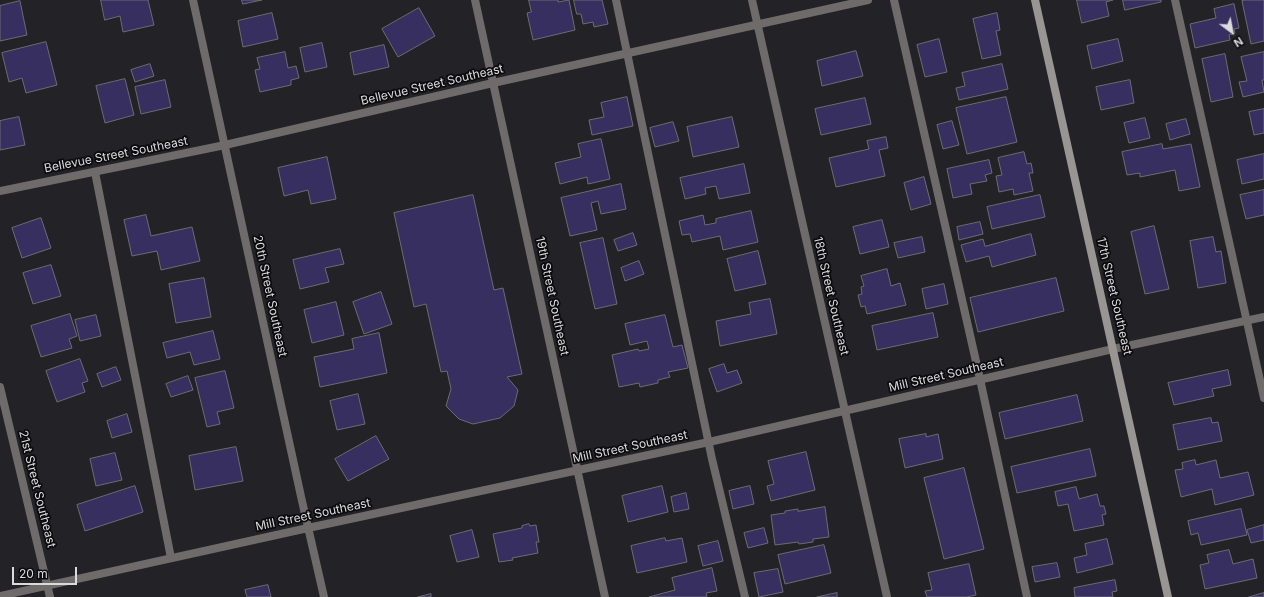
<!DOCTYPE html>
<html>
<head>
<meta charset="utf-8">
<style>
	body { margin:0 }
	#map { position:relative; width:1264px; height:597px; overflow:hidden; background:#232227; font-family:Inter,sans-serif }
	canvas { display:block }
	.north { position:absolute; left:1212px; top:12px; width:40px; height:40px; -webkit-text-stroke:3px #0c0c0e; paint-order:stroke; rotate:148deg; font-size:11px; font-weight:700; line-height:16px; text-align:center; color:#dbdbde }
	.north::after { content:''; display:block; margin:auto; width:14px; height:18px; background:#dbdbde; clip-path:polygon(50% 0,100% 100%,50% 72%,0 100%) }
	.scale { position:absolute; left:12px; top:567px; width:65px; height:18px; box-sizing:border-box; border:2px solid #dbdbde; border-top:0; padding-left:5px; font-size:12px; line-height:14px; white-space:nowrap; color:#dbdbde; -webkit-text-stroke:3px #0c0c0e; paint-order:stroke }
</style>
</head>
<body>
<div id="map">
<canvas width="1264" height="597"></canvas>
<div class="north">N</div>
<div class="scale">20 m</div>
</div>
<script>
const g = document.querySelector('canvas').getContext('2d');
g.lineJoin = 'round';
function fillPath(path, color) { g.fillStyle = color; g.fill(path, 'evenodd'); }
function trace(path, color, width, dash) { g.strokeStyle = color; g.lineWidth = width; g.lineCap = dash ? 'butt' : 'round'; g.setLineDash(dash || []); g.stroke(path); }
function write(font, color, halo, rows, align = 'center') {
  g.font = font + ' Inter,sans-serif'; g.lineWidth = 3.5; g.setLineDash([]); g.textBaseline = 'middle'; g.strokeStyle = halo; g.fillStyle = color; for (const [text, x, y, turn = 0] of rows) {
    g.save(); g.translate(x, y); g.rotate((+turn || 0) * Math.PI / 180); g.textAlign = isNaN(turn) ? turn : align; if (halo) g.strokeText(text, 0, 0); g.fillText(text, 0, 0); g.restore();
  }
}
const building = new Path2D(`
	M101,0H148L154,25L123,32L120,16L105,20Z
	M242,0H262L243,4Z
	M529,0H558V2L569,0L575,30L533,40L527,13L531,12Z
	M574,0H602L608,24L594,27L593,22L583,24L581,14H577Z
	M1077,0H1113L1106,2L1109,16L1082,23Z
	M1123,0H1161V2L1125,10Z
	M1246,0H1264V41L1251,44L1242,1Z
	M20,1L27,35L0,41V6Z
	M1234,4L1239,28L1234,29L1235,33L1229,35L1230,40L1195,48L1190,24L1216,18L1214,9Z
	M419,8L435,36L398,57L382,29Z
	M272,13L278,39L243,47L238,21Z
	M997,13L1000,30L996,31L1001,55L982,59L973,19Z
	M939,39L947,72L925,77L917,45Z
	M1118,39L1123,61L1092,69L1087,46Z
	M46,42L57,85L26,93L22,78L9,82L2,53Z
	M322,43L327,67L305,72L300,48Z
	M384,45L389,67L354,75L350,53Z
	M856,51L863,76L822,86L817,61Z
	M285,52L288,68L296,66L299,78L291,80V85L260,92L255,70L260,69L257,58Z
	M1264,52V80H1262L1264,92L1243,97L1239,82L1247,81L1241,57Z
	M1225,54L1233,97L1211,102L1202,59Z
	M150,64L154,76L135,82L131,70Z
	M1002,64L1008,89L959,100L956,88L965,86L962,73Z
	M125,79L134,115L105,123L96,86Z
	M165,80L171,107L141,114L135,87Z
	M1130,80L1134,103L1101,110L1096,87Z
	M627,97L633,126L592,135L589,120L604,117L601,103Z
	M1006,97L1017,142L967,154L956,108Z
	M865,98L871,124L821,135L815,109Z
	M1264,109V133L1254,135L1249,112Z
	M19,117L25,145L0,150V121Z
	M732,117L739,147L693,157L687,127Z
	M1145,118L1150,138L1129,143L1124,123Z
	M1186,119L1190,134L1170,140L1166,124Z
	M952,121L959,145L943,149L937,125Z
	M673,122L679,141L655,147L650,128Z
	M886,137L888,148L879,150L885,176L836,187L829,158L869,149L867,141Z
	M601,139L610,179L588,184L587,177L560,184L555,163L581,157L578,144Z
	M1162,144L1163,149L1191,144L1200,187L1179,191L1175,170L1140,177V173L1127,175L1122,152Z
	M1024,152L1027,164L1031,163L1033,173H1029L1033,191L1014,195L1013,189L999,192L996,176L1002,175L998,158Z
	M1264,154V179L1242,184L1237,160Z
	M327,157L336,199L311,204L308,190L284,196L278,168Z
	M989,160L992,173L985,175L987,181L970,184L972,194L953,198L947,169Z
	M744,164L750,193L719,199L716,186L705,188L706,194L685,199L680,178Z
	M924,177L931,204L911,210L904,183Z
	M621,184L626,209L601,214L598,201L591,203L597,230L570,236L561,198Z
	M1264,190V215L1246,219L1240,195Z
	M473,195L494,290L503,288L522,374L507,377L518,390L514,406L500,418L473,424L459,419L446,406L451,389L447,371L441,372L426,304L414,307L394,213Z
	M1040,195L1045,217L992,229L987,207Z
	M751,211L758,242L723,250L720,236L692,242L690,234L682,235L679,221L703,215L705,225L716,223V219Z
	M146,215L151,236L192,227L200,261L161,270L157,251L132,256L124,220Z
	M41,218L51,248L22,258L12,228Z
	M882,220L889,247L860,254L853,227Z
	M980,222L983,234L959,240L957,227Z
	M1154,226L1169,289L1145,294L1131,232Z
	M633,233L637,245L618,251L614,240Z
	M1031,234L1036,255L992,267L989,256L966,262L961,245L983,239L985,246Z
	M922,237L925,252L898,258L894,243Z
	M1213,237L1216,252L1221,251L1226,283L1198,288L1190,241Z
	M603,238L617,304L595,309L580,243Z
	M340,249L344,264L325,268L329,282L300,289L293,260Z
	M758,251L766,284L735,291L727,259Z
	M639,261L644,274L625,281L621,268Z
	M51,265L61,296L33,304L23,273Z
	M887,269L891,286L900,283L906,305L867,314L865,306L861,307L858,295L862,294L861,287L864,286L861,276Z
	M204,278L211,317L176,323L169,284Z
	M1056,278L1064,311L978,332L970,298Z
	M944,284L948,304L926,309L922,289Z
	M381,292L392,324L364,334L353,302Z
	M770,299L777,334L720,346L716,321L751,314L749,303Z
	M336,302L344,335L312,343L304,310Z
	M933,313L938,337L877,350L872,326Z
	M70,314L77,336L69,339L72,348L41,357L31,326Z
	M96,315L101,336L80,341L75,320Z
	M665,315L673,347L682,345L688,368L668,372L670,377L658,380V383L640,387L639,383L619,387L612,355L638,349L639,351L649,349L647,341L630,345L625,324Z
	M213,331L220,359L194,365L190,352L167,358L163,343Z
	M379,333L387,373L320,387L314,357L354,349L352,339Z
	M80,359L88,381L82,383L85,392L57,402L46,371Z
	M724,364L727,373L737,370L742,383L717,392L709,369Z
	M116,367L121,380L102,387L97,374Z
	M1228,370L1231,385L1212,389L1214,396L1174,405L1168,383Z
	M225,371L234,408L217,412L220,424L207,427L195,378Z
	M188,376L193,390L171,397L166,384Z
	M358,394L365,424L337,430L330,401Z
	M1077,395L1083,421L1005,439L999,413Z
	M127,414L132,432L112,438L107,421Z
	M1211,418L1212,423L1218,422L1222,441L1178,450L1173,425Z
	M926,434V437L938,434L943,459L905,468L899,439Z
	M376,436L389,459L348,481L335,459Z
	M236,447L243,481L195,490L189,456Z
	M1090,449L1096,476L1017,493L1011,467Z
	M806,452L815,490L771,501L767,486L774,484L768,461Z
	M115,453L122,480L96,486L90,459Z
	M1195,460L1196,465L1216,460L1220,478L1248,472L1254,495L1215,505L1212,489L1181,497L1175,470L1183,469L1182,463Z
	M964,468L984,549L944,559L924,478Z
	M135,486L143,512L85,531L77,505Z
	M662,486L668,512L628,522L622,496Z
	M750,486L754,504L733,509L729,491Z
	M1076,487L1079,499L1097,494L1100,506H1104L1106,514L1102,515L1104,525L1074,531L1068,504L1058,506L1055,492Z
	M686,493L689,509L674,512L671,497Z
	M825,507L829,537L813,539V542L799,544L798,542L775,545L771,515L785,513V511L798,509V511Z
	M1241,509L1247,535L1201,545L1198,533L1191,535L1188,521Z
	M529,524L530,526L536,525L539,542H536L538,553L512,558L513,560L499,562L493,534L522,528V526Z
	M1264,525V540L1251,543L1247,530Z
	M764,528L768,543L748,548L744,533Z
	M472,530L479,557L457,562L450,536Z
	M665,538L666,541L682,538L687,562L637,573L631,546Z
	M1107,539L1113,564L1077,573L1074,558L1087,555L1085,544Z
	M718,541L723,561L703,566L698,546Z
	M824,545L831,573L785,584L778,555Z
	M1229,550L1233,564L1253,559L1257,578L1205,589L1200,565L1209,563L1207,555Z
	M1057,563L1060,577L1035,582L1032,567Z
	M969,564L976,595L967,597H927L925,591L932,590L928,573Z
	M712,568L717,591L706,593L707,597H649L675,590L672,578Z
	M778,569L783,592L759,597L754,573Z
	M1115,580L1117,591L1112,592L1113,597H1075L1074,588Z
	M268,585L271,597H247L245,590Z
	M837,593V597H817Z
	M1264,593V597H1249Z
	M431,594V597H418Z`);
fillPath(building, '#362f60');
trace(building, '#6d6c72', 1);
trace(new Path2D(`
	M616,0L712,459L745,597
	M894,0L980,379L1027,597
	M1175,0L1264,398
	M95,172L171,558`), '#6e6b6a', 8);
trace(new Path2D(`
	M193,0L302,501L324,597
	M475,0L605,597
	M752,0L887,597
	M0,191L225,145L493,83L868,0
	M0,387L50,597
	M0,596L308,528L709,442L1113,349L1264,317`), '#6e6b6a', 8);
trace(new Path2D(`
	M1035,0L1168,597`), '#989592', 8);
write('12px', '#dbdbde', '#0c0c0e', [
	["Bellevue Street Southeast",432,85,-13],
	["Bellevue Street Southeast",116,155,-11],
	["20th Street Southeast",270,296,78],
	["19th Street Southeast",552,296,78],
	["18th Street Southeast",831,296,77],
	["17th Street Southeast",1114,296,77],
	["Mill Street Southeast",946,375,-13],
	["Mill Street Southeast",630,447,-12],
	["21st Street Southeast",37,489,76],
	["Mill Street Southeast",313,515,-12]
]);
</script>
</body>
</html>
